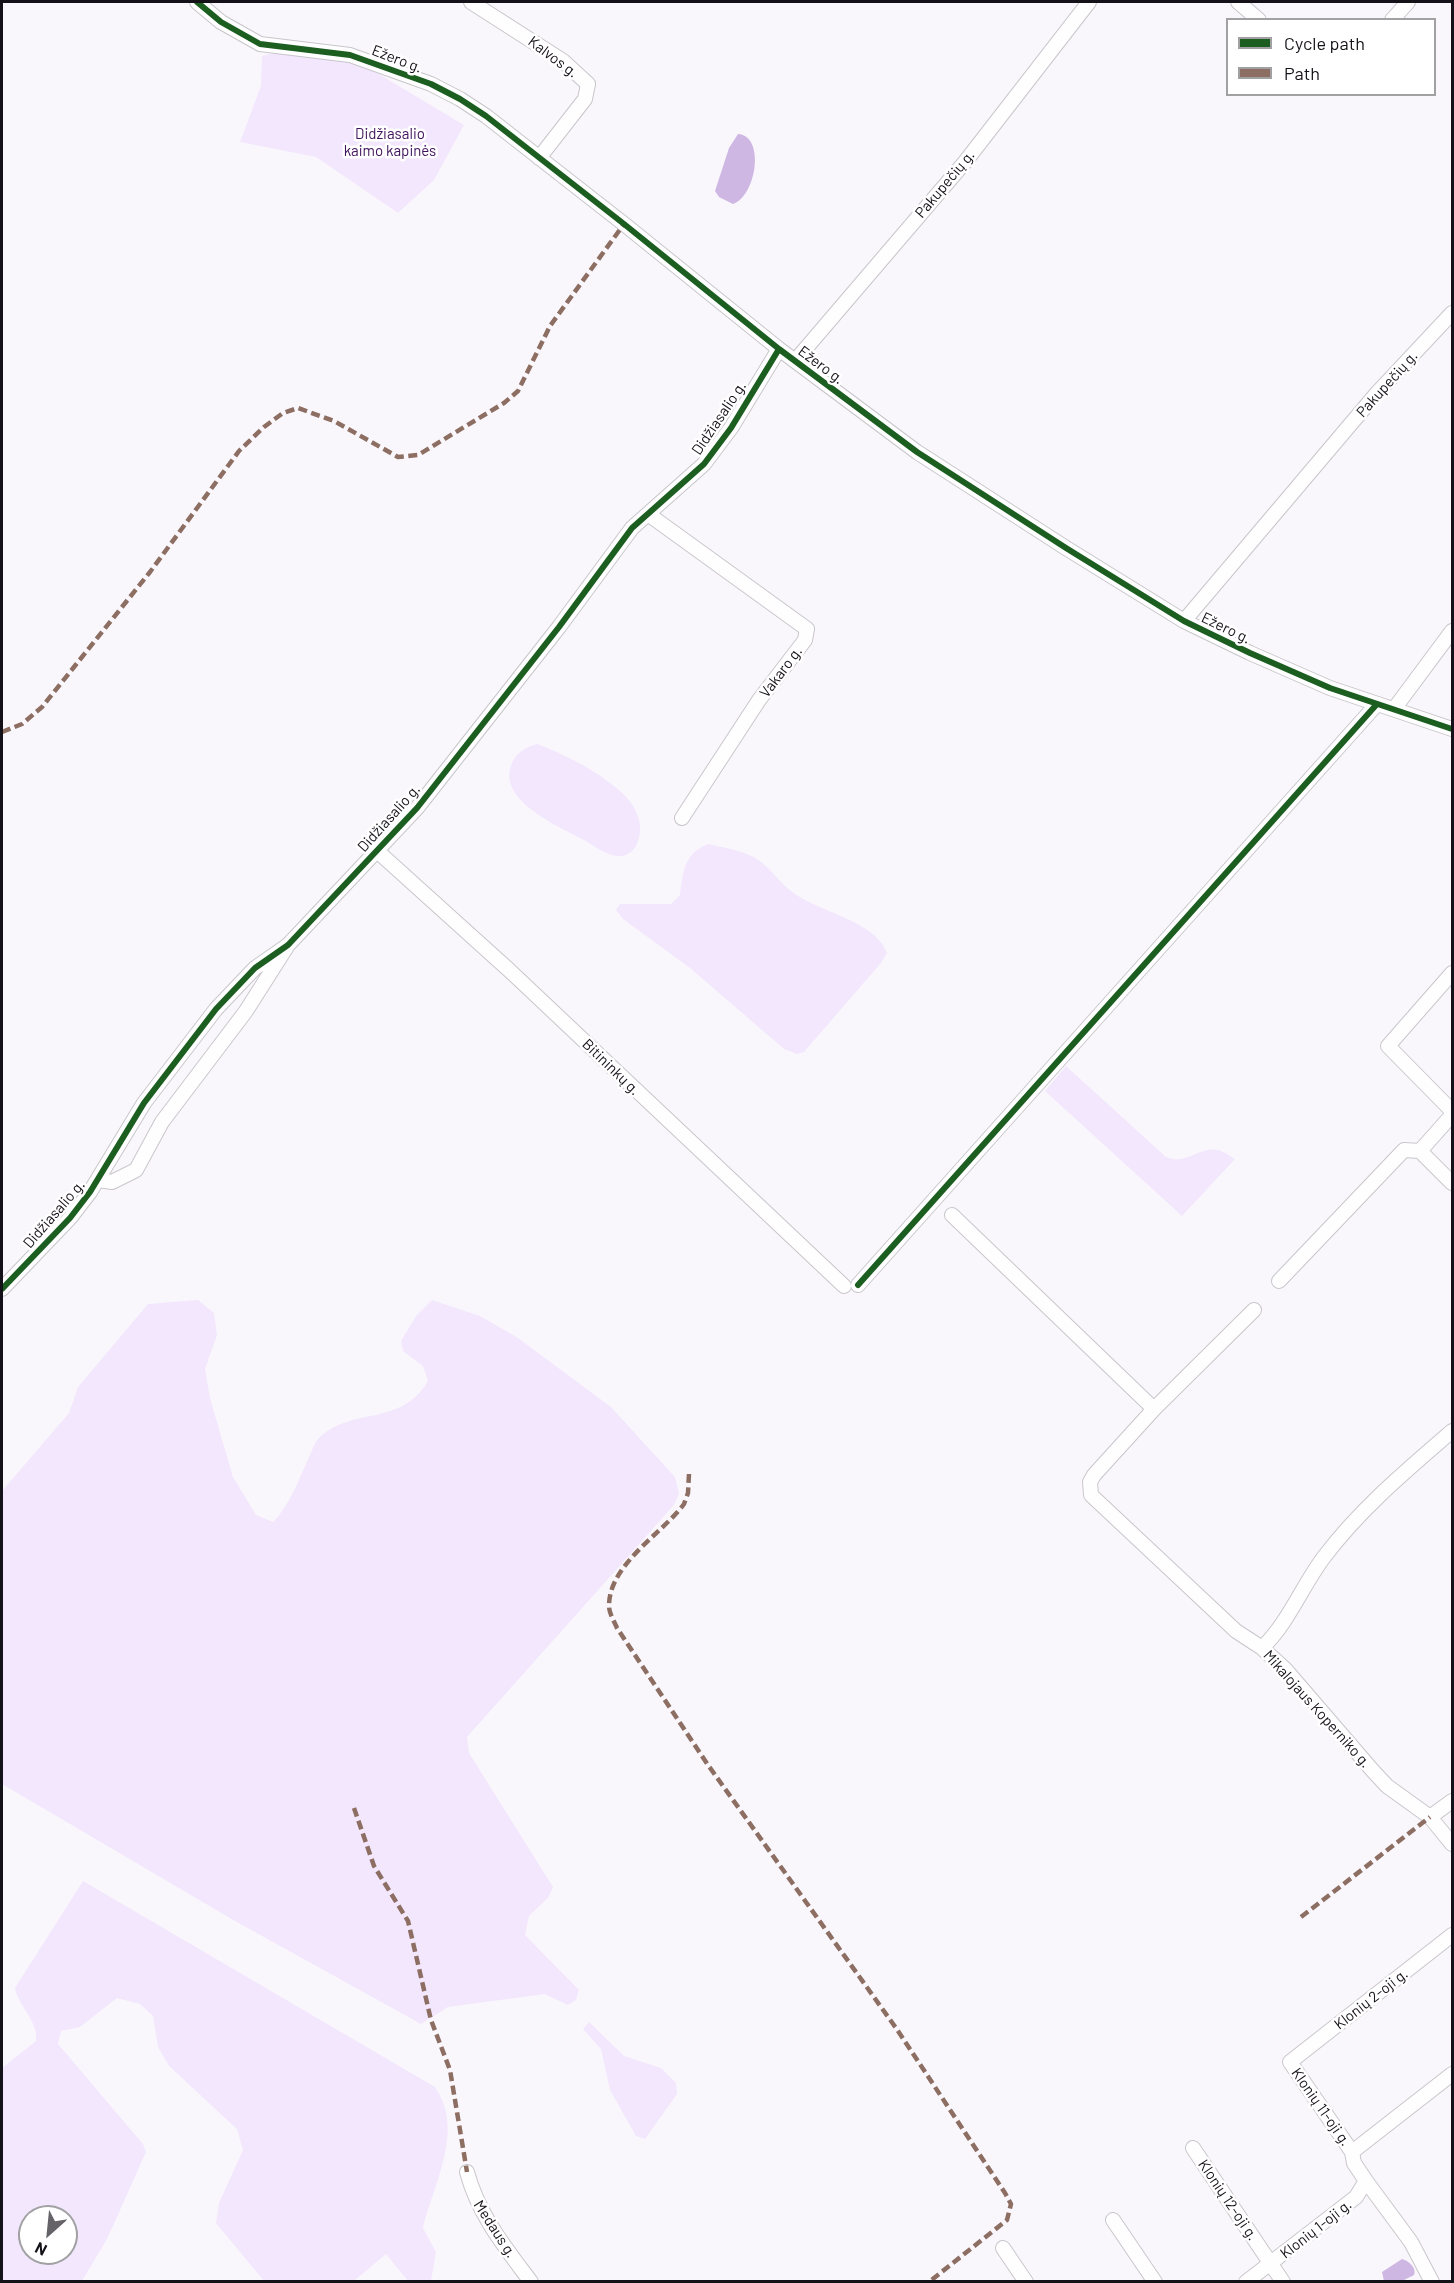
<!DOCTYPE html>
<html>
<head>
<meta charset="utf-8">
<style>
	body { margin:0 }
	#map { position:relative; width:1454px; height:2283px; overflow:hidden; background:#faf7fc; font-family:Barlow,sans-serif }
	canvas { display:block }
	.frame { position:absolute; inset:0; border:3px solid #151118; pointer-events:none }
	.legend { position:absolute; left:1226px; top:18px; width:210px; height:78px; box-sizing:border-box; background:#fff; border:2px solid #a1a0a3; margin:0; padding:8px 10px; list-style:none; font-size:18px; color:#151118 }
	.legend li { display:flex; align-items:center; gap:12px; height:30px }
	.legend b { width:30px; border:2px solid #a1a0a3 }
	.north { position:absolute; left:18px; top:2205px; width:60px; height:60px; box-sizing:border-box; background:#fff; border:2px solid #a1a0a3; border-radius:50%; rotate:207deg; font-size:16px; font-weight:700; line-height:24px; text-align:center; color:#151118 }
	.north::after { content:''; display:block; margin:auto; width:21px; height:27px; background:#656268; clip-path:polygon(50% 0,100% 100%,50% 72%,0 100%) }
</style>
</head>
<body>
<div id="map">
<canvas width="1454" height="2283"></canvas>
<div class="frame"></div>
<ul class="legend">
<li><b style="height:8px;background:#1b5e20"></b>Cycle path</li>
<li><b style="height:8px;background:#8d6e63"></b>Path</li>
</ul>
<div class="north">N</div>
</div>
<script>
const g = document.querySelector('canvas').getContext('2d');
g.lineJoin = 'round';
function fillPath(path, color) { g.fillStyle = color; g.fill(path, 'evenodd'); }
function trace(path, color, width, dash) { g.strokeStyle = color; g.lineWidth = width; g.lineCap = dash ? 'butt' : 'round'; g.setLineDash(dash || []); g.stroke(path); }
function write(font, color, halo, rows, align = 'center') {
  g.font = font + ' Barlow,sans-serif'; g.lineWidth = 5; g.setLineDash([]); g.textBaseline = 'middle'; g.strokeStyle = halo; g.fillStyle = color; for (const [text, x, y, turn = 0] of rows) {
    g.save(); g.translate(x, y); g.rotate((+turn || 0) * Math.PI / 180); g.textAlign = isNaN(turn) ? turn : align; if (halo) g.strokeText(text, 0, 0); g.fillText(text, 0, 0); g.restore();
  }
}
fillPath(new Path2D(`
	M273,53L330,57L367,67L464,125L434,180L398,213L316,157L240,142L261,86L262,56Z
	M537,744C566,755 596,770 620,791C637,806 646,826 636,846C633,851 628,855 622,856C610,858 594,846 584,840C560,827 498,801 511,766C515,753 524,748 537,744Z
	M708,844C721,847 736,849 749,855C768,863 776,879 791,891C817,912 875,920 887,953L881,963L804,1052L797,1054L784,1049L690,968L623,919L616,910L620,904H671L680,895C683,871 684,854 708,844Z
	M1066,1066L1166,1157C1186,1166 1198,1146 1218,1150C1223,1151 1230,1156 1235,1159L1182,1216L1045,1091Z
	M198,1300L214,1313L217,1335L205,1369L210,1398L233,1477L256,1515L273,1522C290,1505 299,1479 309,1457C312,1451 315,1441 320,1437C354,1406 401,1427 428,1381L423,1366L403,1351L401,1341L416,1316L432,1300L480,1316L518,1338L611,1407L675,1477L679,1494L674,1505L467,1737L469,1753L553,1887L548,1898L529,1916L525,1935L579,1990L576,2000L568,2005L545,1994L448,2007L421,2024L235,1921L2,1784V1491L69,1413L78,1387L148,1304Z
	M83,1881L435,2087C465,2131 434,2182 423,2228L436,2252L431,2281H408L386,2254L354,2281H264L216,2223L219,2203L243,2150L237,2129L169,2066L158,2047L153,2016L140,2004L117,1998L80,2027L61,2031L58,2044L143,2144L146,2152L107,2239L82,2281H2V2068L36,2041C39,2022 18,2006 15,1988ZM30,2217H66V2253H30Z
	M589,2022L624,2056L661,2068L676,2083L677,2094L645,2139L636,2136L610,2090L601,2049L583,2029Z`), '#f2e7fd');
fillPath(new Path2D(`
	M738,134C766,136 756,197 733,204L719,197L715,191L729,148Z
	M1402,2259C1409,2261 1417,2268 1414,2275L1402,2281H1384L1382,2272Z`), '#cfb7e4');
const minor = new Path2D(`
	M197,2L221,22L260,44L350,55L431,84L460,99L486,116L624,224L779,349L917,452L1066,548L1184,621L1250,653L1330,688L1452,729
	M471,2L563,61L588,84L585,99L539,158
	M1238,2L1259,20
	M1392,20L1408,2
	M795,361L965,162L1089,2
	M648,514L807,629L805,640L759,700L682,818
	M1184,621L1377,393L1452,313
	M1394,709L1452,631
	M376,850L509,970L844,1286
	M1452,973L1388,1046L1452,1111V1115L1420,1151L1452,1183
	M99,1180L112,1182L136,1170L162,1122L246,1011L288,945
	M952,1215L1154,1409
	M1279,1281L1404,1150L1420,1151
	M858,1285L1377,704
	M2,1289L70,1218L90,1192L144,1103L216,1009L255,968L288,945L417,808L559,627L632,528L704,464L731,428L779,349
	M1254,1310L1154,1409L1094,1475L1090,1482L1091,1495L1236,1631L1262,1648L1286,1670L1373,1771L1387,1786L1430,1817L1452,1844
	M1262,1648C1289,1622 1302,1586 1324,1557C1360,1509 1407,1470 1452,1431
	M1430,1817L1452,1801
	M1193,2148L1283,2282
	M1352,2152L1290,2062L1452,1935
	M467,2172C478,2214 505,2247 531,2282
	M1366,2181L1411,2242L1432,2282
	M1113,2220L1155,2282
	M1003,2248L1026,2282
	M1246,2282L1356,2197L1366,2181L1354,2163L1352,2152L1452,2074`);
trace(minor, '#c8c6cb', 16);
trace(minor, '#fefeff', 14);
trace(new Path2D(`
	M2,732L22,724L42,707L150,572L239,451L264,427L283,413L298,408L334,421L398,457L418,455L504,403L518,391L550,326L624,224
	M689,1474L688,1493L684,1504C662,1534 609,1564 609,1606C609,1613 614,1621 617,1628L708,1765L896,2028L1005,2193L1011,2204L1007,2220L929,2282
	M354,1808L374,1866L408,1921L431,2020L450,2070L467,2172
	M1301,1917L1430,1817`), '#8d6e63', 4.5, [9, 4.5]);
trace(new Path2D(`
	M197,2L221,22L260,44L350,55L431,84L460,99L486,116L624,224L779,349L917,452L1066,548L1184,621L1250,653L1330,688L1452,729
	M858,1285L1377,704
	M2,1289L70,1218L90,1192L144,1103L216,1009L255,968L288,945L417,808L559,627L632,528L704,464L731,428L779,349`), '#1b5e20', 6);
write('15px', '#151118', '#fff', [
	["Kalvos g.",553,57,37],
	["Ežero g.",397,59,21],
	["Pakupečių g.",945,184,-50],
	["Ežero g.",821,365,37],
	["Pakupečių g.",1387,384,-48],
	["Didžiasalio g.",719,418,-56],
	["Ežero g.",1226,628,26],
	["Vakaro g.",781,672,-53],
	["Didžiasalio g.",389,818,-48],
	["Bitininkų g.",611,1067,44],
	["Didžiasalio g.",54,1214,-49],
	["Mikalojaus Koperniko g.",1317,1709,48],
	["Klonių 2-oji g.",1371,1999,-38],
	["Klonių 11-oji g.",1321,2107,55],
	["Klonių 12-oji g.",1228,2200,56],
	["Medaus g.",495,2229,57],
	["Klonių 1-oji g.",1316,2229,-38]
]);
write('15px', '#3f125b', '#fff', [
	["Didžiasalio",390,134],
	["kaimo kapinės",390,151]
]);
</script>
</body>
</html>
